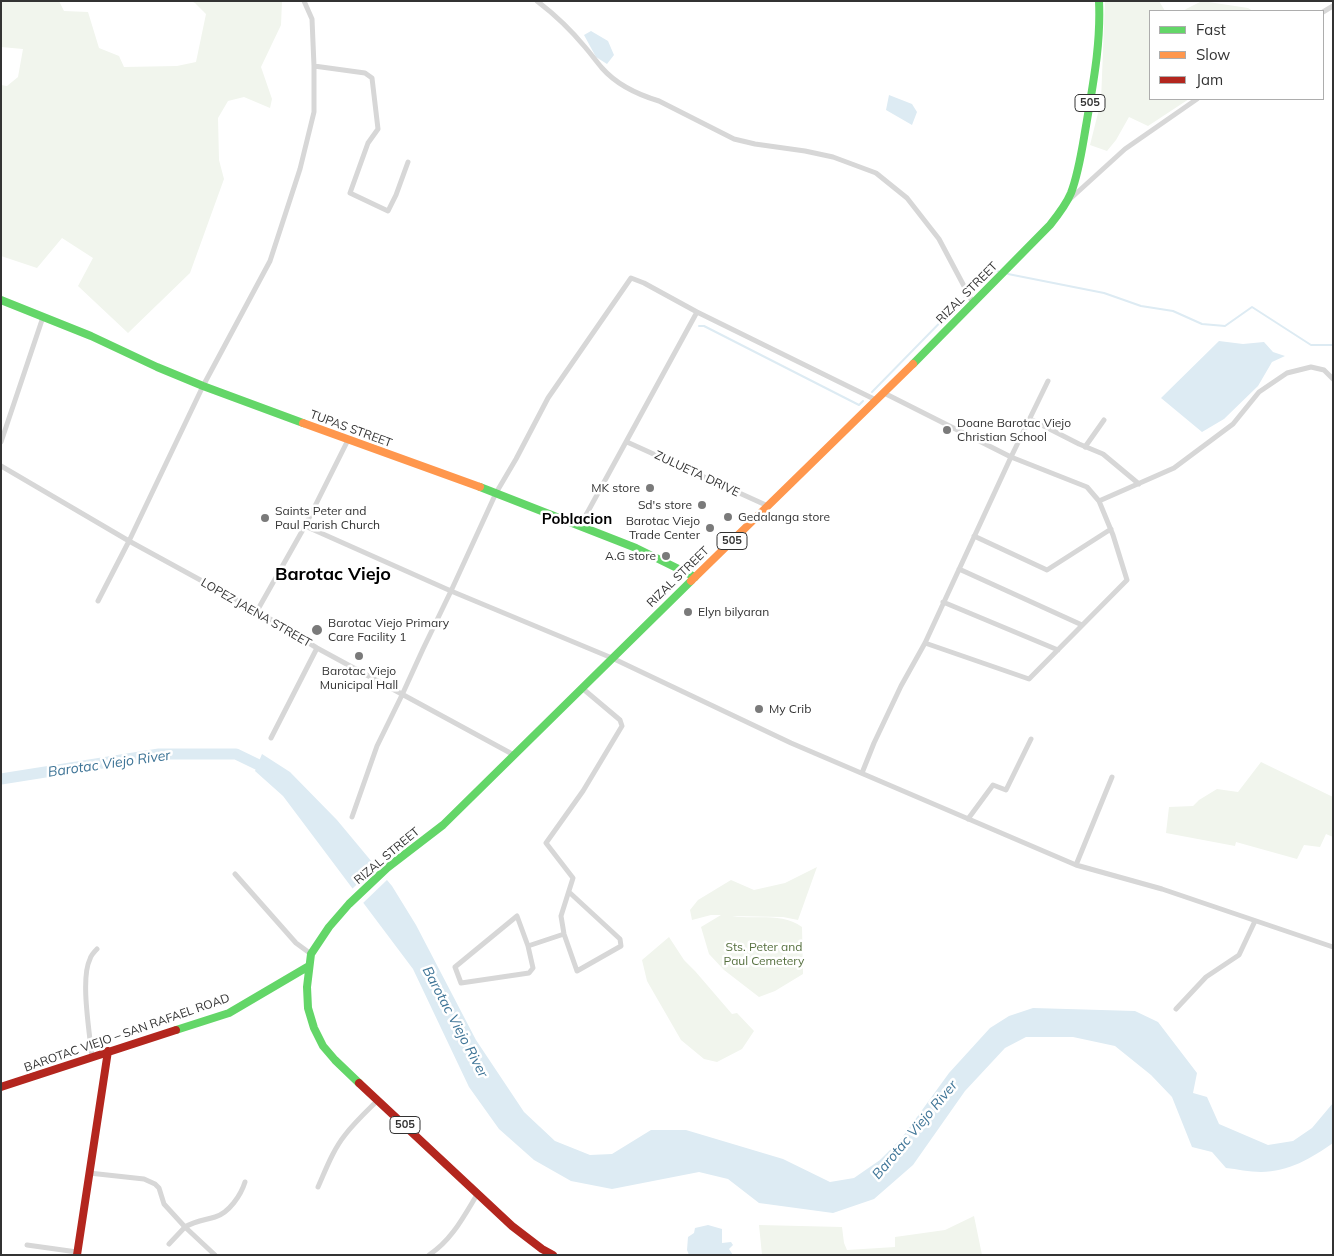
<!DOCTYPE html>
<html>
<head>
<meta charset="utf-8">
<style>
	body { margin:0 }
	#map { position:relative; width:1334px; height:1256px; overflow:hidden; background:#fff; font-family:Mulish,sans-serif }
	canvas { display:block }
	.frame { position:absolute; inset:0; border:2px solid #333; pointer-events:none }
	.legend { position:absolute; left:1149px; top:10px; width:175px; height:90px; box-sizing:border-box; background:#fff; border:1px solid #adadad; margin:0; padding:6px 9px; list-style:none; font-size:15px; color:#333 }
	.legend li { display:flex; align-items:center; gap:10px; height:25px }
	.legend b { width:25px; border:1px solid #adadad }
</style>
</head>
<body>
<div id="map">
<canvas width="1334" height="1256"></canvas>
<div class="frame"></div>
<ul class="legend">
<li><b style="height:6px;background:#63d668"></b>Fast</li>
<li><b style="height:6px;background:#ff974d"></b>Slow</li>
<li><b style="height:6px;background:#b3261e"></b>Jam</li>
</ul>
</div>
<script>
const g = document.querySelector('canvas').getContext('2d');
g.lineJoin = 'round';
function fillPath(path, color) { g.fillStyle = color; g.fill(path, 'evenodd'); }
function trace(path, color, width, dash) { g.strokeStyle = color; g.lineWidth = width; g.lineCap = dash ? 'butt' : 'round'; g.setLineDash(dash || []); g.stroke(path); }
function write(font, color, halo, rows, align = 'center') {
  g.font = font + ' Mulish,sans-serif'; g.lineWidth = 5; g.setLineDash([]); g.textBaseline = 'middle'; g.strokeStyle = halo; g.fillStyle = color; for (const [text, x, y, turn = 0] of rows) {
    g.save(); g.translate(x, y); g.rotate((+turn || 0) * Math.PI / 180); g.textAlign = isNaN(turn) ? turn : align; if (halo) g.strokeText(text, 0, 0); g.fillText(text, 0, 0); g.restore();
  }
}
fillPath(new Path2D(`
	M1,1H59L64,11L88,12L99,48L119,56L124,67L177,66L196,62L206,14L195,3L191,1H282L281,25L261,67L272,99L270,108L244,97L228,101L218,118L219,160L224,179L190,273L128,333L78,286L93,258L62,238L37,268L1,256V85L7,86L18,77L23,49L1,47Z
	M1105,1H1159L1165,11H1150V99H1189L1148,126L1129,117L1116,140L1107,151L1090,145L1101,101Z
	M1202,1L1248,8L1253,11H1184L1186,9Z
	M1261,762L1333,797V837L1326,834L1320,847L1304,845L1297,859L1236,842L1235,846L1166,833L1169,807L1193,806L1199,800L1217,789L1238,792Z
	M817,867L798,920L783,917L732,916C755,920 782,912 802,927L803,974L775,991L759,997L724,970L709,954L701,927L721,915H711L692,920L690,910L698,900L731,880L754,890L785,883Z
	M669,937L684,960L695,971L732,1014L737,1013L754,1031L742,1049L717,1062L704,1059L681,1040L647,981L642,960Z
	M974,1216L982,1255H762L759,1225L842,1227L844,1243L847,1250L895,1247V1237L945,1230Z`), '#f1f5ed');
fillPath(new Path2D(`
	M591,31L608,41L614,55L607,64L596,57L584,35Z
	M889,95L912,104L917,112L912,125L886,110Z
	M1219,341L1243,344L1264,342L1273,352L1285,356L1272,362L1258,386L1224,419L1202,432L1161,398Z
	M262,754L290,772L337,820L392,886L416,925L476,1040L524,1112L555,1141L590,1155L612,1154L651,1130H686L783,1159L830,1182L854,1178L880,1160L901,1139L949,1073L990,1028L1009,1016L1033,1008L1135,1011L1158,1022L1197,1073L1193,1093L1207,1097L1219,1124L1268,1145L1293,1141L1312,1128L1333,1103V1143C1312,1158 1288,1172 1261,1172C1249,1172 1237,1169 1226,1168L1212,1152L1192,1147L1172,1097L1151,1075L1115,1046L1073,1037H1026L1005,1048L965,1091L913,1165L874,1199L833,1213L759,1203L728,1179L699,1172L612,1189L571,1181L534,1160L499,1129L469,1087L413,969L283,796L255,771Z
	M708,1225L722,1229V1243L731,1242L733,1245L729,1249L733,1255H689L687,1250L688,1237L694,1233L695,1228Z`), '#ddebf3');
fillPath(new Path2D(`
	M377,865L388,879L361,905L351,890Z`), '#fff');
trace(new Path2D(`
	M1008,274L1104,293L1141,306L1173,311L1202,324L1225,326L1252,307L1311,345H1333
	M975,288L993,271H998
	M699,326H704L859,405L863,401
	M872,392L965,297`), '#ddebf3', 2);
trace(new Path2D(`
	M1,779L159,754H236L267,769L271,772`), '#ddebf3', 11);
trace(new Path2D(`
	M537,1C554,14 571,30 585,47C591,54 596,61 602,68C616,84 639,95 659,101L734,139L755,144L805,151L833,157L876,173L907,198L939,239L973,303
	M1323,12L1333,6
	M314,66L365,73L372,78L378,129L368,143L350,193L388,211L396,195L408,162
	M1070,199L1125,149L1197,99
	M884,393L1011,457L1087,487L1099,501L1113,535L1127,580L1029,679L925,643
	M1030,419L1079,444L1103,454L1139,484
	M1,442L43,317
	M627,442L768,506
	M1085,447L1104,420
	M1,466L129,541L257,611L317,648L514,755
	M1099,501L1174,468L1233,424L1259,392L1287,373L1311,367L1324,370L1333,379
	M305,526L451,591L612,658L791,743L1076,865L1162,889L1333,947
	M580,526L697,312
	M974,536L1047,570L1111,529
	M959,569L1082,625
	M98,601L129,541L203,386L270,261L300,169L314,112V66L312,19L304,1
	M943,602L1058,650
	M257,611L305,526L348,440
	M271,738L317,648
	M862,773L874,743L901,686L925,643L1011,457L1048,381
	M352,817L377,746L402,695L423,649L451,591L496,493L516,459L548,398L631,278L644,283L697,312L876,400
	M968,819L993,785L1006,790L1031,739
	M1076,865L1112,777
	M235,874L296,943L311,954
	M569,892L620,939L621,946L577,971L564,934L561,916L573,878L546,843L583,791L622,726L620,720L582,688
	M517,916L528,946L533,968L529,973L461,983L455,967Z
	M528,946L564,934
	M1176,1009L1206,977L1239,955L1255,921
	M92,1058C90,1034 80,979 90,959C91,955 94,952 97,949
	M89,1173L144,1179L155,1184L159,1188L164,1204L185,1227L169,1244
	M318,1187C326,1169 333,1150 345,1135C355,1122 367,1111 378,1100
	M27,1245L77,1252
	M215,1255L185,1227C195,1221 205,1220 215,1217C229,1213 241,1195 245,1182
	M429,1255C452,1240 464,1216 478,1193`), '#d7d7d7', 5);
trace(new Path2D(`
	M1,300L91,336L157,367L203,386L303,423
	M913,364L1050,225C1058,215 1066,205 1071,193C1079,172 1082,149 1086,126C1093,84 1101,44 1099,1
	M480,487L636,548L695,577
	M176,1030L229,1013L309,966
	M359,1083L335,1060L323,1046L314,1028L308,1008L307,987L311,954L329,927L349,904L387,868L443,825L691,581`), '#63d668', 8);
trace(new Path2D(`
	M303,423L480,487
	M691,581L913,364`), '#ff974d', 8);
trace(new Path2D(`
	M359,1083L512,1226L542,1249L553,1255
	M1,1087L176,1030
	M77,1255L108,1051`), '#b3261e', 8);
for (const [x, y, r, color] of [
	[947,430,5,"#7a7a7a"],
	[650,488,5,"#7a7a7a"],
	[702,505,5,"#7a7a7a"],
	[728,517,5,"#7a7a7a"],
	[265,518,5,"#7a7a7a"],
	[710,528,5,"#7a7a7a"],
	[666,556,5,"#7a7a7a"],
	[688,612,5,"#7a7a7a"],
	[317,630,6,"#7a7a7a"],
	[359,656,5,"#7a7a7a"],
	[759,709,5,"#7a7a7a"]
]) { const dot = new Path2D(); dot.arc(x, y, r, 0, 2 * Math.PI); g.fillStyle = color; g.fill(dot); trace(dot, '#fff', 2); }
for (const [x, y, w] of [
	[1090,103,30],
	[732,541,30],
	[405,1125,30]
]) { const box = new Path2D(); box.roundRect(x - w / 2, y - 8.5, w, 17, 4); g.fillStyle = '#fff'; g.fill(box); trace(box, '#333', 1); }
write('bold 11px', '#333', null, [
	["505",1090,103],
	["505",732,541],
	["505",405,1125]
]);
write('12px', '#333', '#fff', [
	["RIZAL STREET",967,293,-45],
	["TUPAS STREET",351,429,20],
	["ZULUETA DRIVE",697,474,25],
	["RIZAL STREET",678,577,-44],
	["LOPEZ JAENA STREET",256,613,30],
	["RIZAL STREET",387,856,-40],
	["BAROTAC VIEJO – SAN RAFAEL ROAD",127,1033,-19]
]);
write('12px', '#333', '#fff', [
	["Doane Barotac Viejo",957,423],
	["Christian School",957,437],
	["MK store",640,488,"right"],
	["Sd's store",692,505,"right"],
	["Saints Peter and",275,511],
	["Paul Parish Church",275,525],
	["Gedalanga store",738,517],
	["Barotac Viejo",700,521,"right"],
	["Trade Center",700,535,"right"],
	["A.G store",656,556,"right"],
	["Elyn bilyaran",698,612],
	["Barotac Viejo Primary",328,623],
	["Care Facility 1",328,637],
	["Barotac Viejo",359,671,"center"],
	["Municipal Hall",359,685,"center"],
	["My Crib",769,709]
], 'left');
write('12px', '#56703f', '#fff', [
	["Sts. Peter and",764,947],
	["Paul Cemetery",764,961]
]);
write('italic 14px', '#3f7597', '#fff', [
	["Barotac Viejo River",109,764,-8],
	["Barotac Viejo River",455,1022,62],
	["Barotac Viejo River",915,1130,-50]
]);
write('bold 15px', '#000', '#fff', [
	["Poblacion",577,519]
]);
write('bold 18px', '#000', '#fff', [
	["Barotac Viejo",333,575]
]);
</script>
</body>
</html>
